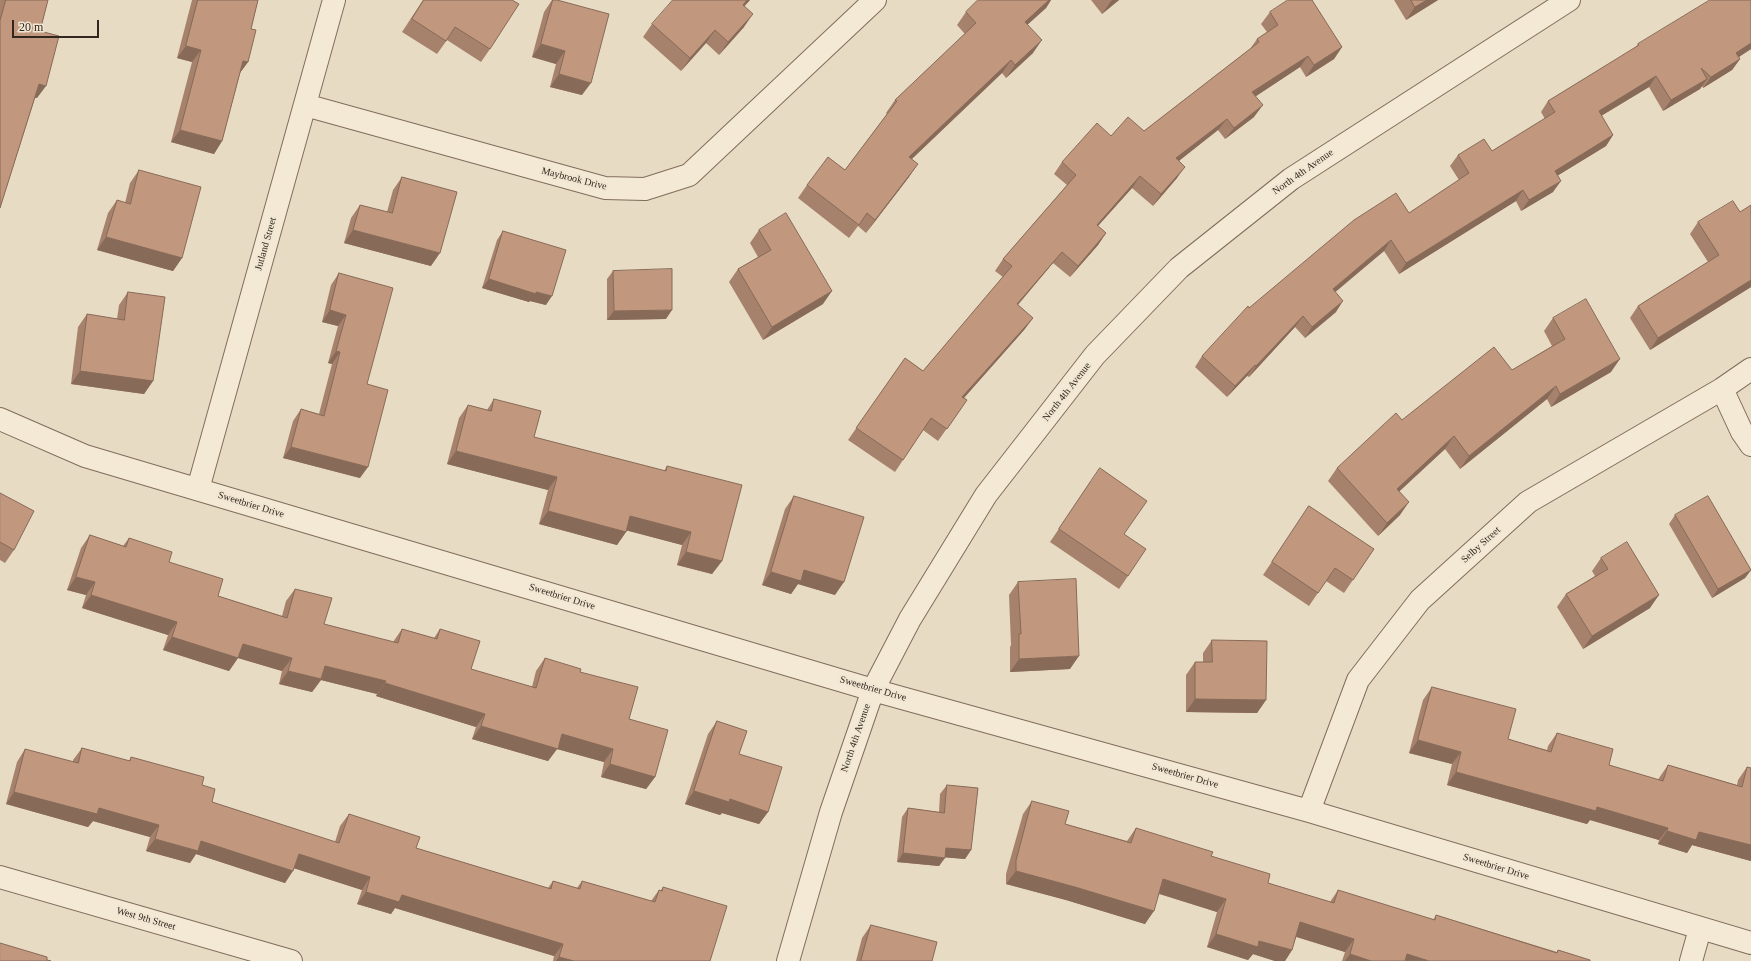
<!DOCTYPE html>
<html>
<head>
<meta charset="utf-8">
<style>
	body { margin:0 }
	#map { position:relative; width:1751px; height:961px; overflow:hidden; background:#e8dbc3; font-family:"Times New Roman",serif }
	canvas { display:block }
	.scale { position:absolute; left:12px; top:20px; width:87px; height:18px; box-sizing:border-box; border:2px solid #31271e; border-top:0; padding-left:5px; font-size:12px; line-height:14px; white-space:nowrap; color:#31271e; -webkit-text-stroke:3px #f0e6d2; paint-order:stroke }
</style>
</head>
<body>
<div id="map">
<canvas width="1751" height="961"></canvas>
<div class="scale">20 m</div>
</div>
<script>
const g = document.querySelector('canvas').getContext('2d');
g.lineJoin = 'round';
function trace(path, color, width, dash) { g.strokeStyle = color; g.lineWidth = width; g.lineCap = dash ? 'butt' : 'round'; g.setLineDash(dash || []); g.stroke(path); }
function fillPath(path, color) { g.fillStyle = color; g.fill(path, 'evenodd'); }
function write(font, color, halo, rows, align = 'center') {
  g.font = font + ' "Times New Roman",serif'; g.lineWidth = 4; g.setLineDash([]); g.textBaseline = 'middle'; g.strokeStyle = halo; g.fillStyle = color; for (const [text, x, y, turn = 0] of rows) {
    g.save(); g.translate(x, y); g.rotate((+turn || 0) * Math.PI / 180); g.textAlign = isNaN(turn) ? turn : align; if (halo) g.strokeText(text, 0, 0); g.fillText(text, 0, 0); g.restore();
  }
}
const minor = new Path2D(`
	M305,105L605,188L645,189L689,175L875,0
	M1722,389L1742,432L1751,445
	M0,419L85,456L873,690L1309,811L1751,943
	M198,489L334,0
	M1309,811L1358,680L1420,600L1528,502L1722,389L1751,369
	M0,877L291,961
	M788,961L831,812L873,690L910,619L986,495L1095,355L1179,268L1291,179L1569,0
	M1691,961L1700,929`);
trace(minor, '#806d5c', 24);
trace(minor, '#f4e9d5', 22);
fillPath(new Path2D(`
	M0,0H48L40,31L37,98H35L0,208Z
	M192,0H258L251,29L248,62L240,73L222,141L214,154L171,142L192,62L177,58Z
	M423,0H512L490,49L481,62L447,40L437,54L402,32Z
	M552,0H557L582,95L550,87L556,64L532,57L544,12Z
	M750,0L744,6V27L719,55L706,43L681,71L643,37L652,24Z
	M978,0H1051L1046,8L1027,25L1033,53L1006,78L1002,73L912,159L909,177L866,233L858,226L849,238L798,198L807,185L845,170L887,114L886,113L895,100L965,34L957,25L966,12Z
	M1091,0H1119L1102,14Z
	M1394,0H1438L1406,20Z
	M1751,0V49L1739,57L1740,59L1732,70L1703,88L1702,86L1700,89L1663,111L1649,87L1601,116L1613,135L1606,146L1557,176L1553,192L1521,211L1516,201L1399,274L1384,251L1335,291L1336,312L1305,338L1295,327L1249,377L1247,376L1227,397L1195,367L1202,356L1249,308L1409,213L1459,180L1450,166L1458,155L1492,151L1545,119L1541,112L1548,101L1635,48L1638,44Z
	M1270,12L1342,47L1334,59L1306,77L1300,67L1256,96L1254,117L1225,139L1218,130L1179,161L1177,178L1153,206L1132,188L1098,226L1106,233L1098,245L1070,277L1053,263L1018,305L1033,318L1024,330L964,398L967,400L938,441L923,430L895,472L848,440L905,358L923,371L1003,277L995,271L1003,259L1067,185L1054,174L1062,162L1111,136L1144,131L1250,49L1257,39L1267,32L1261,24Z
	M139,170L182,258L173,271L97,250L108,213L117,200L125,203L130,183Z
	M402,177L431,266L344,243L351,218L360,205L387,212L393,190Z
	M1698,222L1751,287L1650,350L1630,318L1638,306L1708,262L1690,234Z
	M759,230L823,304L763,340L729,282L738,269L758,257L750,243Z
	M503,231L546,305L530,301L529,302L482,288L497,240Z
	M613,271L666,319L607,320V279Z
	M339,273L367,384L360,478L283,458L293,421L301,409L319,414L332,364L328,363L338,326L322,322L331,285Z
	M128,292L153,381L144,394L71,384L78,327L87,314L117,319L119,305Z
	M1553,318L1611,372L1551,407L1547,399L1460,469L1445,449L1399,491L1400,515L1378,536L1328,481L1337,468L1402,420L1512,370L1552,346L1544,331Z
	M494,399L534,437L664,471L667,466L722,561L712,574L677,565L682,545L626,530V532L617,545L539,524L548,490L447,464L459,418L468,405L487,410Z
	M1091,481L1124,534L1128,576L1119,589L1050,542Z
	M0,493L14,550L5,563L0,560Z
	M794,496L835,595L798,584L791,594L762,585L785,509Z
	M1309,506L1374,549L1344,593L1326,581L1309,606L1263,575Z
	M1675,515L1751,570L1745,578L1712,598L1669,524Z
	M90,535L123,546L129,538L169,562L218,596L282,616L286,601L295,589L324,624L393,642L402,629L434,638L440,629L471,669L532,687L536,671L545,658L580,672L629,719L655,777L646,789L601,777L604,762L557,749L548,761L472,739L476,727L376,696L377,694L321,680L312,692L279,684L282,671L238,658L229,671L163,650L168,635L82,608L86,595L67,590L81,548Z
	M1601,558L1650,608L1583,649L1557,607L1566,594L1595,576L1592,571Z
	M1018,582L1070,669L1010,672V647L1011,645L1009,595Z
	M1212,640L1266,700L1257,713L1186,712V675L1195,662H1203V653Z
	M1432,687L1508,739L1547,750L1548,746L1557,733L1609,765L1658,780L1659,778L1668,765L1737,785L1738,780L1747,767L1751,768V861L1692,845L1687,853L1658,844L1659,840L1590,820L1587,824L1447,785L1452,764L1409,753L1423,700Z
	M717,721L739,754L768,812L759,824L722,813L720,815L685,804L708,734Z
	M82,748L129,761L131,757L202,785L212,802L335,842L340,826L349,814L416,848L548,888L553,881L577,888L582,881L651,901L659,890H661L663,887L710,961H553L554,956L395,908L391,914L357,904L362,890L294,868L285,883L196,854L190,863L146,851L150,837L93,821L88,827L6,804L17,762L25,749L73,762V760Z
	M947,785L971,850L965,859L945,857L939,866L897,862L902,817L908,808L939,812L940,794Z
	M1032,801L1065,824L1127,841L1136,828L1211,856L1268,883L1330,902L1338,890L1433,920L1436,915L1557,952L1558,950L1590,961H1342L1345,952L1296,937L1292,950L1285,961H1275L1253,954L1248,960L1207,947L1217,912L1159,894L1145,924L1066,900L1006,884V874L1023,814Z
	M871,925L932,961H856L862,938Z`), '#a6826c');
fillPath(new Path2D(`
	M747,0H750L734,18L743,5Z
	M1049,0H1051L1046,8L1016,35L1025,22Z
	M1112,0H1119L1102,14L1111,1Z
	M1427,0H1438L1406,20L1415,7Z
	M753,14L744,27L719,55L728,42Z
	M715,30L706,43L681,71L690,58Z
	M1042,40L1033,53L1006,78L1015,65Z
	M1751,43V49L1728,64L1736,53Z
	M541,44L565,51L556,64L532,57Z
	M186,46L201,50L192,62L177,58Z
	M1342,47L1334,59L1306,77L1314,65Z
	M1308,56L1300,67L1244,104L1252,92Z
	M1740,59L1732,70L1703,88L1711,77Z
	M1011,60L1002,73L900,170L909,157Z
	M243,61L248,62L239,74Z
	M559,74L591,83L582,95L550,87Z
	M1656,76L1649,87L1591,122L1599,111Z
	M1707,79L1700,89L1663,111L1671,100Z
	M39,84L46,86L37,98L30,97Z
	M1263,105L1254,117L1225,139L1234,128Z
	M1227,119L1218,130L1167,170L1176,158Z
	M180,130L222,141L214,154L171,142Z
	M1613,135L1606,146L1547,182L1555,171Z
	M918,164L909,177L866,233L875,220Z
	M1185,167L1177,178L1153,206L1161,194Z
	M1140,176L1132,188L1088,237L1097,225Z
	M1561,181L1553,192L1521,211L1529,200Z
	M1523,190L1516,201L1399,274L1406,263Z
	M353,230L440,253L431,266L344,243Z
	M1106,233L1098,245L1070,277L1078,266Z
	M106,237L182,258L173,271L97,250Z
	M1391,240L1384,251L1326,300L1333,289Z
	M1062,252L1053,263L1008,316L1017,304Z
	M489,279L552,296L546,305L530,301L529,302L482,288Z
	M1751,280V287L1650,350L1658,338Z
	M832,291L823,304L763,340L772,327Z
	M1343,301L1336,312L1305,338L1312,327Z
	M330,310L346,315L338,326L322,322Z
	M672,310L666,319L607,320L614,311Z
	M1303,316L1295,327L1249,377L1256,366Z
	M1033,318L1024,330L954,409L962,397Z
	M336,351L340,352L332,364L328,363Z
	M1620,359L1611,372L1551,407L1560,394Z
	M1255,365L1247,376L1227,397L1235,386Z
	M80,371L153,381L144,394L71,384Z
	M1556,386L1547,399L1460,469L1469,456Z
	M1454,436L1445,449L1388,502L1397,489Z
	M291,447L368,467L360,478L283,458Z
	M456,451L557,477L548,490L447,464Z
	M1409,502L1400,515L1378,536L1387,523Z
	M548,511L626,532L617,545L539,524Z
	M630,516L691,532L682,545L621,529Z
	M686,552L722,561L712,574L677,565Z
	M804,570L844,582L835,595L798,584L791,594L762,585L771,572Z
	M1751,570L1745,578L1712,598L1718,589Z
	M76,577L95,582L86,595L67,590Z
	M91,595L177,622L168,635L82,608Z
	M1659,595L1650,608L1583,649L1592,636Z
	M172,637L243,644L292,658L282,671L238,658L229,671L163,650Z
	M1079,656L1070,669L1010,672L1019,659Z
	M325,666L386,681L377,694L321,680L312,692L279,684L288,671Z
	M385,683L485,714L476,727L376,696Z
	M1195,699L1266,700L1257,713L1186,712Z
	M481,726L562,734L613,749L604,762L557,749L548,761L472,739Z
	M1418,740L1461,752L1452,764L1409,753Z
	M610,764L655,777L646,789L601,777Z
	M1456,772L1597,807L1668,828L1659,840L1590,820L1587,824L1447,785Z
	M694,791L730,799L768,812L759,824L722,813L720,815L685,804Z
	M14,792L99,808L159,825L150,837L93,821L88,827L6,804Z
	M1667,831L1699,832L1751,845V861L1692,845L1687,853L1658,844Z
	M155,839L201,841L293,871L285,883L196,854L190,863L146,851Z
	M946,848L971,850L965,859L940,857Z
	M903,853L945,858L939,866L897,862Z
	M299,854L370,877L362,890L290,867Z
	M1016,871L1075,887L1154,911L1145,924L1066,900L1006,884Z
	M1163,879L1226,899L1217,912L1154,892Z
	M366,892L402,895L563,944L554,956L395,908L391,914L357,904Z
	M1300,922L1354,939L1345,952L1291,935Z
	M1216,934L1259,941L1292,950L1285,961H1275L1253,954L1248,960L1207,947Z
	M1350,954L1371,961H1345Z
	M1407,954L1429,961H1402Z
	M559,957L574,961H556Z`), '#876a58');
const building = new Path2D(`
	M6,0H48L40,31L59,36L46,86L39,84L0,208V21Z
	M198,0H258L251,29L256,30L248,62L243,61L222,141L180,130L201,50L186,46Z
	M424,0H512L519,4L490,49L455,27L446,41L412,19Z
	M553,0H557L609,14L591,83L559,74L565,51L541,44Z
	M673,0H747L743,5L753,14L728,42L715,30L690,58L652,24Z
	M978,0H1049L1025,22L1042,40L1015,65L1011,60L909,157L918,164L875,220L867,213L859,225L807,185L828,157L845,170L897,101L895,100L976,23L966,12Z
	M1288,0H1312L1342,47L1314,65L1308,56L1252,92L1263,105L1234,128L1227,119L1176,158L1185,167L1161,194L1140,176L1097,225L1106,233L1078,266L1062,252L1017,304L1033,318L962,397L967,400L947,429L931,418L903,460L856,428L905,358L923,371L1012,266L1003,259L1076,175L1062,162L1097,123L1111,136L1128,117L1144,131L1259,42L1257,39L1278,25L1270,12Z
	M1411,0H1427L1415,7Z
	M1710,0H1751V43L1736,53L1740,59L1711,77L1701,68L1707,79L1671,100L1656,76L1599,111L1613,135L1555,171L1561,181L1529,200L1523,190L1406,263L1391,240L1333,289L1343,301L1312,327L1303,316L1256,366L1255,365L1235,386L1202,356L1248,306L1249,308L1354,220L1396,193L1409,213L1469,173L1458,155L1484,139L1492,151L1555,112L1548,101L1639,45L1638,44Z
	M139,170L201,187L182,258L106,237L117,200L130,204Z
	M402,177L457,192L440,253L353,230L360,205L392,213Z
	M1733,201L1740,212L1751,205V280L1658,338L1638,306L1719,255L1698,222Z
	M786,213L832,291L772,327L738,269L771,250L759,230Z
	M503,231L566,250L552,296L536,292V294L489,279Z
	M672,269V310L614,311L613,271Z
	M339,273L393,288L367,384L388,390L368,467L291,447L301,409L324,416L340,352L336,351L346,315L330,310Z
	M128,292L165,297L153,381L80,371L87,314L124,320Z
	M1586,299L1620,359L1560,394L1556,386L1469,456L1454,436L1397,489L1409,502L1387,523L1337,468L1396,413L1402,420L1494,347L1512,370L1565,339L1553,318Z
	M494,399L541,411L534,437L666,471L667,466L742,485L722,561L686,552L691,532L630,516L626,532L548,511L557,477L456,451L468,405L491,411Z
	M1100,468L1147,501L1124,534L1146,549L1128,576L1059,529Z
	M0,493L34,511L14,550L0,542Z
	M794,496L864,517L844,582L804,570L801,581L771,572Z
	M1708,496L1751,570L1718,589L1675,515Z
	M1309,506L1374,549L1353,580L1335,568L1318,593L1272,562Z
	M90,535L126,547L129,538L172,552L169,562L223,579L218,596L287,618L295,589L332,598L324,624L398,643L402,629L437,639L440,629L480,641L471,669L536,688L545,658L581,669L580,672L638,687L629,719L668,730L655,777L610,764L613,749L562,734L558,749L481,726L485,714L385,683L386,681L325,666L321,679L288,671L292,658L243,644L238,658L172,637L177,622L91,595L95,582L76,577Z
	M1627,542L1659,595L1592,636L1566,594L1608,569L1601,558Z
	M1076,579L1079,656L1019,659V634H1021L1018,582Z
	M1212,640L1267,641L1266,700L1195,699V662H1212Z
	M1432,687L1516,709L1508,739L1551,752L1557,733L1613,749L1609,765L1663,781L1668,765L1742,787L1747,767L1751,768V845L1699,832L1696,840L1667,831L1668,828L1597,807L1596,811L1456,772L1461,752L1418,740Z
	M717,721L747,731L739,754L782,767L768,812L730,799L729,802L694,791Z
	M82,748L130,761L131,757L204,777L202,785L215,789L212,802L339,843L349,814L420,837L416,848L551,889L553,881L580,889L582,881L655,902L659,890L662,891L663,887L727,906L710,961H574L559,957L563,944L402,895L399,902L366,892L370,877L299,854L293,871L201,841L198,851L155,839L159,825L99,808L97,814L14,792L25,749L78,763Z
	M947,785L978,788L971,850L946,848L945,858L903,853L908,808L944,813Z
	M1032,801L1069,811L1065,824L1131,843L1136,828L1213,852L1211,856L1270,874L1268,883L1334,903L1338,890L1435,920L1436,915L1557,953L1558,950L1590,960V961H1429L1407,954L1405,961H1371L1350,954L1354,939L1300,922L1292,950L1259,941L1258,947L1216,934L1226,899L1163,879L1154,911L1075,887L1016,871V861Z
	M871,925L937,942L932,961H861Z
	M0,943L47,957V960L51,961H0Z`);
fillPath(building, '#c1977e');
trace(building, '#876a58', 1);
write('10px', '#31271e', '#f0e6d2', [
	["North 4th Avenue",1303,172,-35],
	["Maybrook Drive",574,179,14],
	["Jutland Street",266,244,-74],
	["North 4th Avenue",1067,392,-52],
	["Sweetbrier Drive",251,505,17],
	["Selby Street",1481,545,-42],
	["Sweetbrier Drive",562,597,17],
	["Sweetbrier Drive",873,689,16],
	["North 4th Avenue",856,738,-71],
	["Sweetbrier Drive",1185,776,16],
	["Sweetbrier Drive",1496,867,17],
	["West 9th Street",146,919,16]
]);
</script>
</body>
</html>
